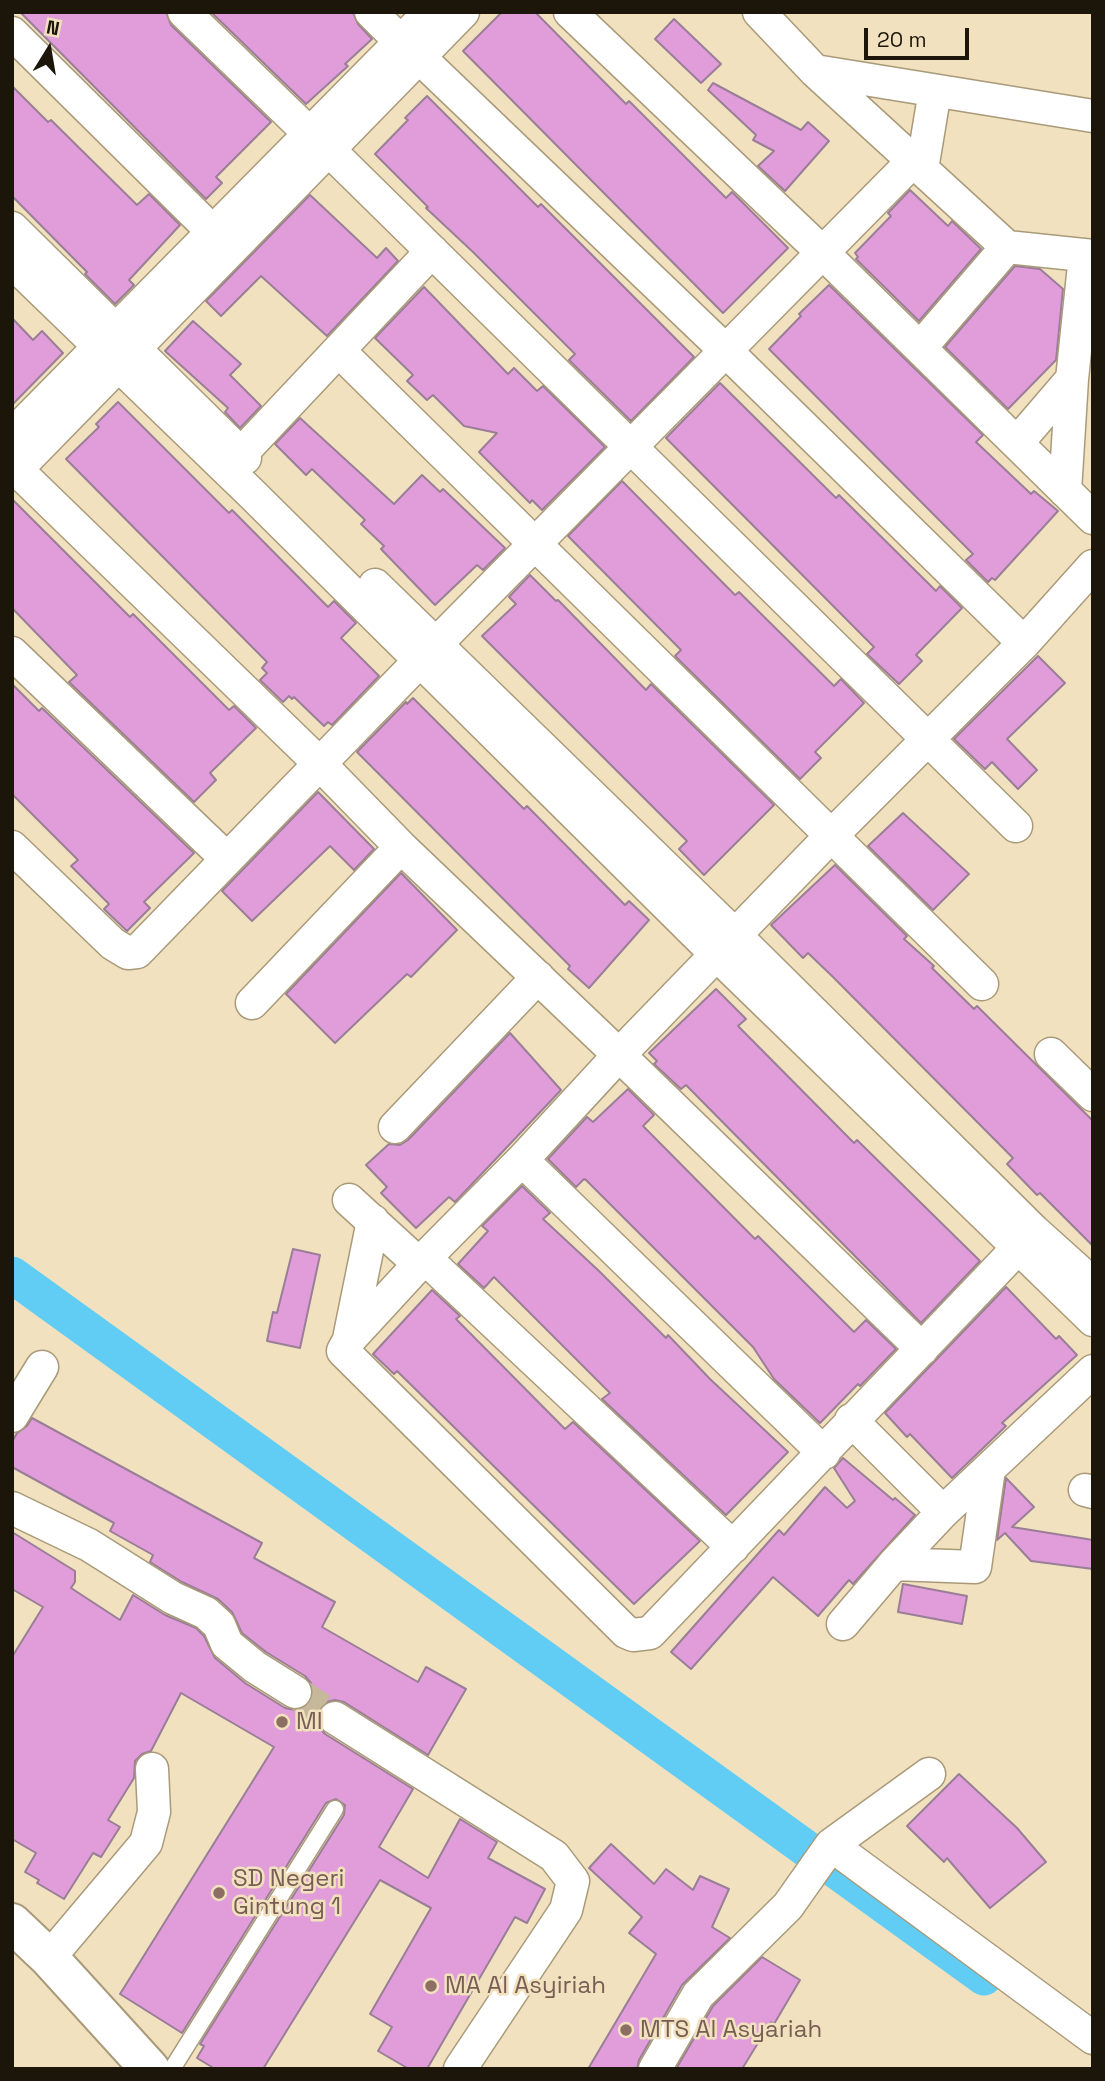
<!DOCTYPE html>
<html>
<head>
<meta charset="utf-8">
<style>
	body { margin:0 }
	#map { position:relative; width:1105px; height:2081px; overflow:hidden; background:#f1e1be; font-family:"Space Grotesk",sans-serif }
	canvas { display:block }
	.frame { position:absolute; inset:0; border:14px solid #1c160a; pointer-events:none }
	.north { position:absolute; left:14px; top:14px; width:70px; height:70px; -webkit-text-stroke:5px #f1e1be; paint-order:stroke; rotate:11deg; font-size:19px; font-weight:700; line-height:28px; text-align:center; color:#1c160a }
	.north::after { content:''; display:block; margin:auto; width:24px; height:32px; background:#1c160a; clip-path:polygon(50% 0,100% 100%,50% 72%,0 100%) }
	.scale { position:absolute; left:864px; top:28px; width:105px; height:32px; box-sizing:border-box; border:4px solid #1c160a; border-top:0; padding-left:9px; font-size:21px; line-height:24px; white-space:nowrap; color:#1c160a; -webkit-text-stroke:5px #f1e1be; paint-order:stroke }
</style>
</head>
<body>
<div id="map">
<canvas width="1105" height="2081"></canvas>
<div class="frame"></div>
<div class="north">N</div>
<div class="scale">20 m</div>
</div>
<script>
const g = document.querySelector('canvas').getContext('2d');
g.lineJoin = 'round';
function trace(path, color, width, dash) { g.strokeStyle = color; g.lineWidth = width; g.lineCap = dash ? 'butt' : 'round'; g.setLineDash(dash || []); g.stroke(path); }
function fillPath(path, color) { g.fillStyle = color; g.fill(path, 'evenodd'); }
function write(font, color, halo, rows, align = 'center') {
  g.font = font + ' "Space Grotesk",sans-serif'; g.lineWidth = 5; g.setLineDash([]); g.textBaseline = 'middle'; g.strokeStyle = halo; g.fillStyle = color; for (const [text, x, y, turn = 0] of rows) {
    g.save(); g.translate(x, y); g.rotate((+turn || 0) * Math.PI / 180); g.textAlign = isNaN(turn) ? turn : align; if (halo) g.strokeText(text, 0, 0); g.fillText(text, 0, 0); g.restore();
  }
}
trace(new Path2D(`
	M12,1275L984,1977`), '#61cdf5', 37);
const building = new Path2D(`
	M20,12H166L171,25L271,122L216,177L222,183L206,199Z
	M211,12H353L358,24L372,39L345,64L348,66L306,104Z
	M502,12H535L626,104L629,101L726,198L732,192L788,248L723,313L463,51Z
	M674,19L721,64L701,83L655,39Z
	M713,83L801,130L808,122L829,141L785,191L758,166L774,151L753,140L756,135L708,90Z
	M12,86L48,122L51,120L137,205L149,194L180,225L129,280L134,285L115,304L85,274L87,272L12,196Z
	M427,96L538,207L541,204L694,357L631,421L569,360L575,354L473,252L426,208L428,207L375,154L408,120L405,118Z
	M910,190L948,226L952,221L981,249L919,321L856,259L858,257L855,253L891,216L888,213Z
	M310,195L377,258L386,248L398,261L327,336L261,276L221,316L206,301Z
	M1015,266L1040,269L1063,289L1056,360L1008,409L945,347Z
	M829,285L983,435L976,442L1031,494L1034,491L1058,511L995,580L992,578L988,582L966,560L973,554L769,349L801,316L799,314Z
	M424,287L508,374L514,368L537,391L543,386L605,447L542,510L532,500L530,503L479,452L497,433L464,426L433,395L427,400L407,381L413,375L375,338Z
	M12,318L33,340L42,331L63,353L12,405Z
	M193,321L241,364L230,375L261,406L240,428L225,412L228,408L165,351Z
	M720,383L836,498L839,495L936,591L940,586L962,608L916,655L922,661L899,684L867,654L874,647L666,438Z
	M118,402L229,513L232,510L328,607L334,601L356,623L341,638L379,676L332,725L328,722L324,726L294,697L292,699L289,696L283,702L260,680L267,673L262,668L267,662L66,459L99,427L96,424Z
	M300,418L394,504L422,475L440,492L443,489L505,548L483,570L477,565L435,605L381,549L384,546L361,524L365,520L312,469L306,475L275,444Z
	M622,481L735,595L739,592L834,686L841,679L864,703L815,752L821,758L800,779L675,656L681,650L568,536Z
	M12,499L130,617L133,614L229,710L234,706L256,728L210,773L216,780L194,802L69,682L77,675L12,608Z
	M530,575L556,601L558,600L646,690L651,684L774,805L704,875L679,849L687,841L482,636L516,604L509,597Z
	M1038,656L1065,683L1007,739L1037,770L1018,789L992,762L985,769L954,739Z
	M12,684L39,711L42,708L194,853L144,902L150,908L127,931L104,909L109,904L71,866L78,860L12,794Z
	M413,698L524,809L527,806L625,905L629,901L649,920L589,988L568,969L570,966L357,752L406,702L407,704Z
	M318,792L374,849L354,870L330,846L252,921L222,891Z
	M903,813L969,874L933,910L868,846Z
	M835,865L907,936L904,939L934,966L932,968L974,1009L977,1006L1093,1121V1246L1040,1193L1037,1195L1007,1164L1013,1158L832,976L808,953L803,958L771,925Z
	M401,873L457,930L411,977L407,974L335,1043L286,994Z
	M716,989L746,1019L738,1026L854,1143L857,1140L980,1261L921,1323L686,1085L681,1089L654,1064L657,1061L649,1053Z
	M510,1033L561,1090L455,1202L449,1197L416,1228L381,1193L387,1187L366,1165L389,1144L400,1145L408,1140Z
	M628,1089L654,1115L643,1126L755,1239L758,1236L854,1332L866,1320L896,1349L860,1386L858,1384L820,1423L774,1379L753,1347L586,1180L584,1179L576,1187L548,1159L587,1117L593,1122Z
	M522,1186L550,1213L543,1219L599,1271L666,1338L668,1335L710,1379L788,1452L726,1515L602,1399L610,1393L494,1277L484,1288L458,1264L488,1231L482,1226Z
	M293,1249L320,1255L300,1348L267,1341L273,1312L277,1313Z
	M1006,1287L1056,1339L1059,1336L1077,1355L1002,1423L1006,1426L952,1478L910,1434L907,1437L885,1413Z
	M432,1290L460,1316L456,1319L565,1429L573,1422L700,1541L634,1604L397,1371L394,1374L373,1354Z
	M32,1418L262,1543L254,1558L335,1602L322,1627L418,1682L426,1667L466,1689L428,1755L344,1702L335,1700L326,1702L319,1709L317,1717L318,1726L325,1734L413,1789L379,1847L428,1878L460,1819L497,1842L488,1858L545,1889L527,1923L515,1917L427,2069H409L378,2051L392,2027L370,2014L431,1908L380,1880L263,2069H215L197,2058L204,2046L200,2044L344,1815L345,1805L336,1799L326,1803L182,2033L120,1994L274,1747L181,1693L151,1751L142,1754L135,1761L134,1778L108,1820L120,1827L101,1857L93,1853L64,1899L37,1883L39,1880L25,1872L36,1853L12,1839V1657L43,1607L12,1589V1532L75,1571V1582L71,1588L120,1620L133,1595L165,1615L196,1628L204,1636L215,1658L245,1683L285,1708L295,1710L304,1708L311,1701L313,1692L311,1683L305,1676L266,1652L242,1633L232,1612L218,1599L182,1582L150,1562L153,1555L110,1531L114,1523L12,1467V1442L17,1433L27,1426Z
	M843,1458L893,1500L895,1498L915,1515L853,1584L849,1580L818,1616L773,1577L691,1669L671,1652L779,1530L784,1535L825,1487L847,1508L855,1501L834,1468Z
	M1006,1478L1034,1507L1012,1527L1093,1540V1569L1031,1561L1005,1533L997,1540Z
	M903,1584L967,1596L962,1624L898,1612Z
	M959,1774L1017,1828L1046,1862L990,1908L947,1858L944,1862L907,1826Z
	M611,1844L654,1884L666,1869L693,1890L700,1876L729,1889L712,1927L730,1938L682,1985L639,2060L637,2069H588L656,1954L629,1933L642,1917L589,1868Z
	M762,1957L800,1980L774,2024L771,2022L742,2069H676L713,2006Z`);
fillPath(building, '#e19dda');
trace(building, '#9a7e97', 2);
trace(new Path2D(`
	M295,1692L335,1718`), '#c6b89a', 32, [32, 16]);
const lane = new Path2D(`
	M172,2069L335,1809`);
const street = new Path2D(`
	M184,12L310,134
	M371,12L401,42
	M570,12L822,252L1093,518
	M759,12L815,71L1007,247L1093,256
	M12,33L213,232
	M419,57L725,350L1024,643
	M815,71L1093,116
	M329,150L1016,826
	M922,169L935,91
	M12,228L245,458
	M12,262L252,494L717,955L1093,1320
	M920,348L1007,247
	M339,351L982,984
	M12,435L430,12
	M1017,443L1072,379
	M241,454L432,251
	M16,469L320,764L401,847L619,1055L922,1349
	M12,474L463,12
	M1065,491L1072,379L1085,256
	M375,585L735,935L1034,1231L1093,1284
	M12,653L227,859
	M12,847L113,944L128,953L137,952L436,644L913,161
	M252,1003L401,847
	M1051,1054L1093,1095
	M395,1127L538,977
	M522,1160L824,1453
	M349,1200L419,1264
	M1034,1231L650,1633L633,1635L626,1632L343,1351L349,1340L419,1264L522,1160L619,1055L831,836L1024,643L1093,566
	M425,1258L733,1547
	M349,1339L373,1221
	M12,1416L42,1367
	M851,1420L943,1512
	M1085,1490L1093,1492
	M12,1508L89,1545L173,1598L206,1613L219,1625L227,1644L255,1667L295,1692
	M894,1564L975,1567L989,1469
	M843,1624L894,1564L943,1512L1093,1371
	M335,1718L554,1856L573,1881L566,1910L460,2069
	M831,1845L1093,2038
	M49,1958L146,1843L154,1812L152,1769
	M655,2069L698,1995L788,1906L831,1845L929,1774`);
const primary = new Path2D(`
	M12,1923L49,1958L150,2069`);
trace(lane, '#a99a79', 19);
trace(street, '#a99a79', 35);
trace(primary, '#a99a79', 42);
trace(lane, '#fff', 16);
trace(street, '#fff', 32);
trace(primary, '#fff', 38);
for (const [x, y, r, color] of [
	[282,1722,7,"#8d6e63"],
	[219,1893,7,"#8d6e63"],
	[431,1986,7,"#8d6e63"],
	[626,2030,7,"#8d6e63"]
]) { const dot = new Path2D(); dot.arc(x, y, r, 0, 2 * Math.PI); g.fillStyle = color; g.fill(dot); trace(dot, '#f1e1be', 2.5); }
write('24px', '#785e54', '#f1e1be', [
	["MI",296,1722],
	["SD Negeri",233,1879],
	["Gintung 1",233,1907],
	["MA Al Asyiriah",445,1986],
	["MTS Al Asyariah",640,2030]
], 'left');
</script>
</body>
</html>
